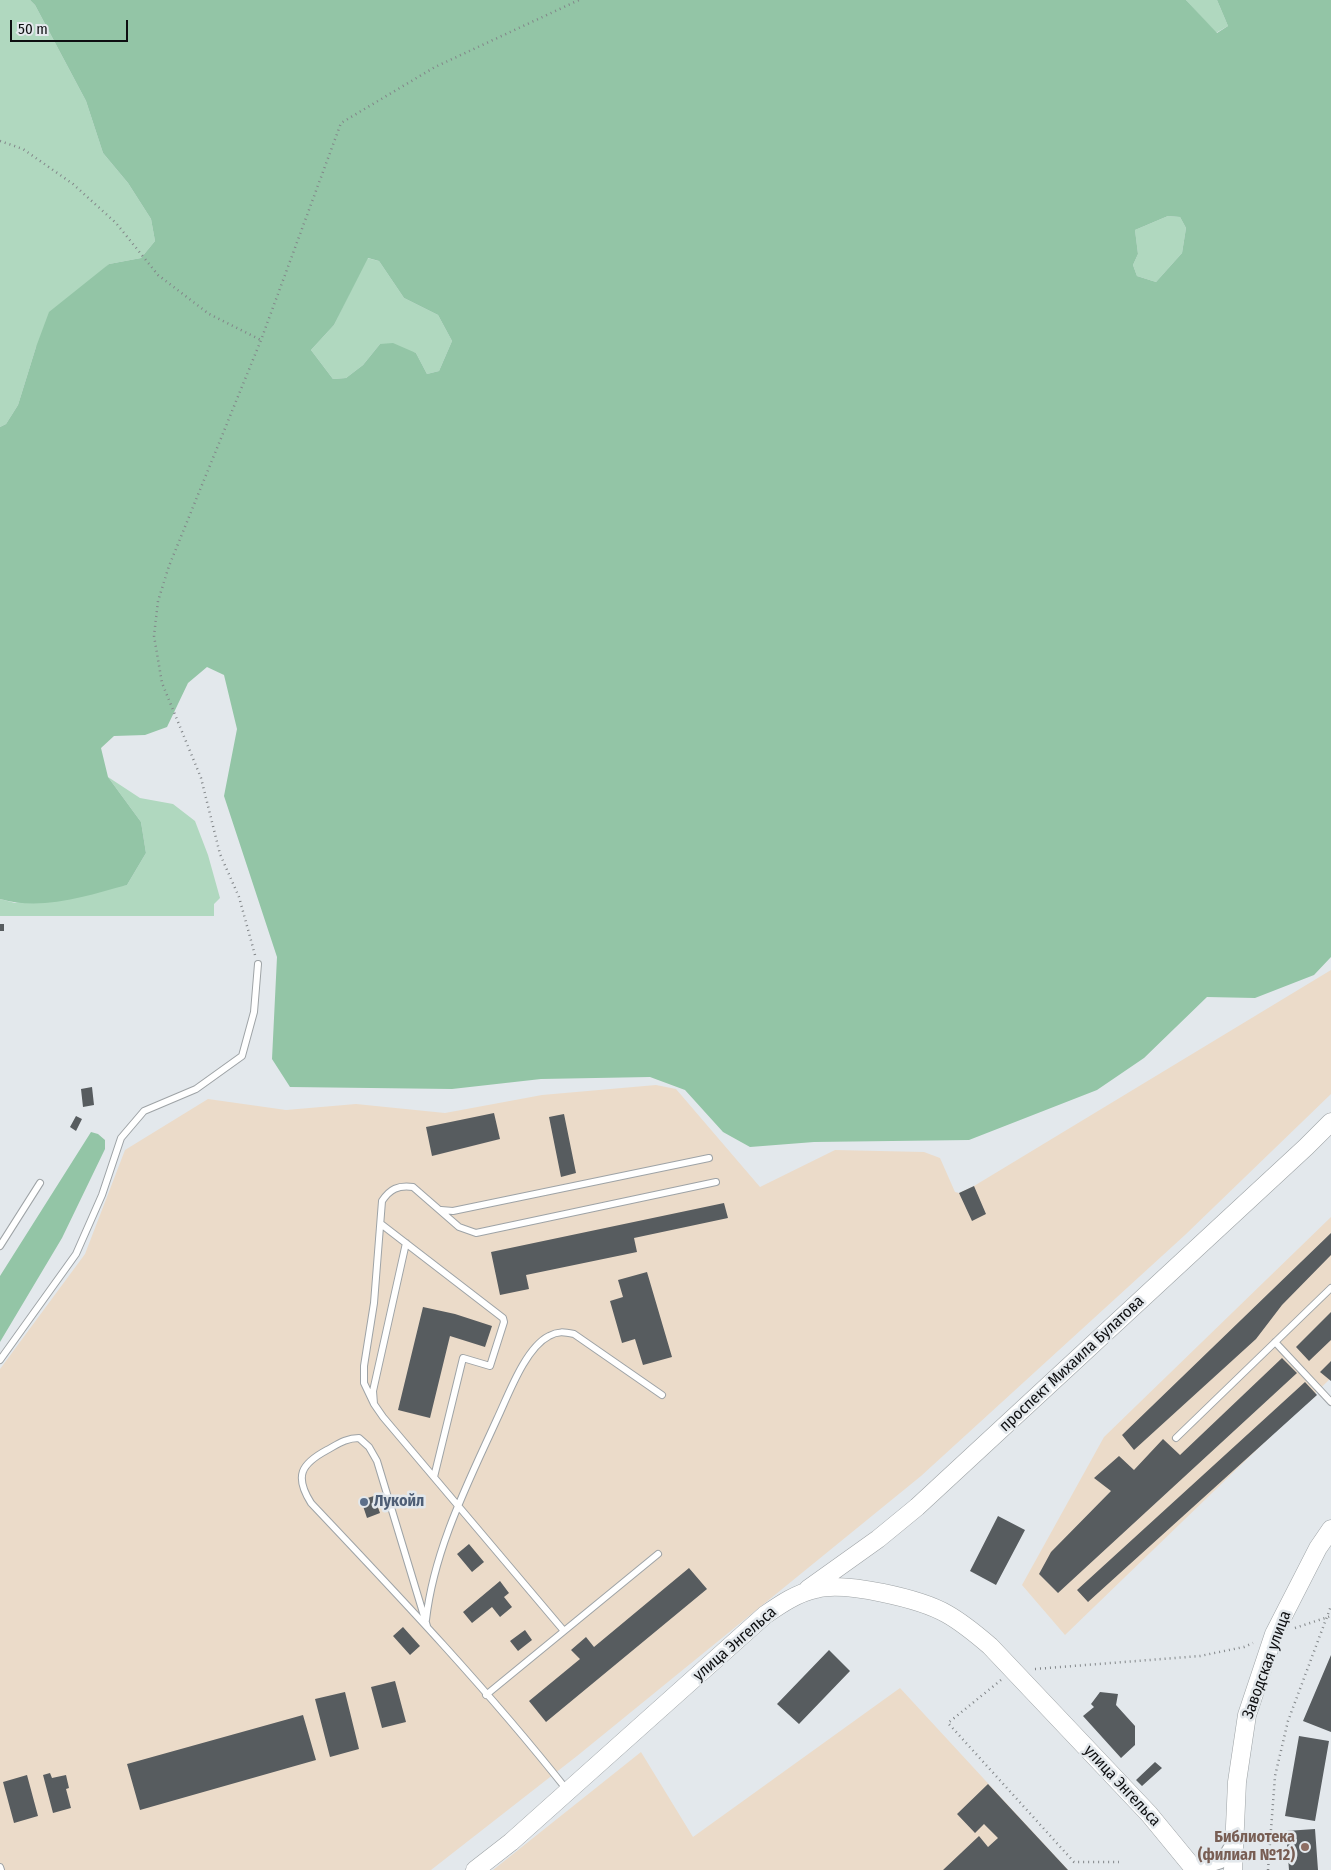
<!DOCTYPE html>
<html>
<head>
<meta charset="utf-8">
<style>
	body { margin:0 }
	#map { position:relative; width:1331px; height:1870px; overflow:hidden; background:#e3e8ec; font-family:"Fira Sans Condensed",sans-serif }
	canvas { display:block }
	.scale { position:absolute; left:10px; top:20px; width:118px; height:22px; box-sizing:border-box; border:2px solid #0e0f11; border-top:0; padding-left:6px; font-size:15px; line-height:18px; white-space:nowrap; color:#0e0f11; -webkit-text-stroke:4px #e3e8ec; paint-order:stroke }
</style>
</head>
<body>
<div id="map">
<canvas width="1331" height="1870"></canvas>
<div class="scale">50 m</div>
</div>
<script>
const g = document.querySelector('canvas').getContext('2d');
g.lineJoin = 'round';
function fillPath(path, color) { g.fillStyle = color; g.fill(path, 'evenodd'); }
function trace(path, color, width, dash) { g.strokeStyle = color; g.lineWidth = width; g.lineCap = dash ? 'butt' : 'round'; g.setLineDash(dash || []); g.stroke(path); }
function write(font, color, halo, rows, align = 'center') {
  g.font = font + ' "Fira Sans Condensed",sans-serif'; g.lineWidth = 5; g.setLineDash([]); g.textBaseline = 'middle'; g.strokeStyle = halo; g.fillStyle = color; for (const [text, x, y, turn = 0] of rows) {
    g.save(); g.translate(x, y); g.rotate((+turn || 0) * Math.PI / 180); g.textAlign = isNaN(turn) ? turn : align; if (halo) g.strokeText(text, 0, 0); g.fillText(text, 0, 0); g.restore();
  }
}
fillPath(new Path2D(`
	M1331,970V1094L1185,1235L921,1476L577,1756L431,1870H0V1369L85,1254L125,1150L208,1099L286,1110L356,1104L445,1113L542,1095L656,1085L676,1089L760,1187L835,1150L924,1152L940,1158L955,1192L959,1193L974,1186Z
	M1331,1217V1378L1065,1635L1022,1585L1104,1437Z
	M900,1688L1068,1870H493L641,1752L693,1837Z`), '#ebdbc9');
fillPath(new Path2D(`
	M0,0H30L35,5L86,101L103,153L128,183L151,219L155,241L141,258L109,264L36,347L18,405L6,424L0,427Z
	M1186,0H1217L1228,26L1216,33Z
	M1168,216L1180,217L1186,228L1182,253L1156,282L1137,276L1133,265L1138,254L1135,230Z
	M367,258L379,261L404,298L438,315L452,341L439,371L427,374L416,353L380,344L363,365L346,378L333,379L311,350L334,325Z
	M108,777L140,798L173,804L195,821L208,855L220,898L214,904V916H0V899L15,903L127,885L146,853L141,822Z`), '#b0d8bf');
fillPath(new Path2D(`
	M30,0H1186L1217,33L1228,26L1217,0H1331V957L1314,975L1255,998L1207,997L1144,1058L1097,1090L969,1140L814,1142L750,1147L723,1132L685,1090L650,1077L541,1079L452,1089L290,1087L272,1059L277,957L224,796L237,729L224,675L207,667L188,683L167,727L145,735L114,736L101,748L108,777L141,822L146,853L127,885C86,896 42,911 0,899V427L6,424L18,405L36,347L49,312L109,264L141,258L155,241L151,219L128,183L103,153L86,101L35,5ZM1168,216L1180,217L1186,228L1182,253L1156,282L1137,276L1133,265L1138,254L1135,230ZM368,258L379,261L404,298L438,315L452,341L439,371L427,374L416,353L393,343L380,344L363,365L346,378L333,379L311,350L334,325Z
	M91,1132L98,1134L105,1140V1149L62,1238L0,1342V1276Z`), '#93c5a6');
fillPath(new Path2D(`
	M0,924H4V931H0Z
	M92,1087L94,1105L83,1107L81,1089Z
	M494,1113L500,1139L432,1156L426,1127Z
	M564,1114L576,1173L561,1177L549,1117Z
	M76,1116L82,1119L76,1131L70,1127Z
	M974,1186L986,1214L972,1221L959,1193Z
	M724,1203L728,1218L634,1238L637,1252L526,1275L529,1289L500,1295L491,1252Z
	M1331,1233V1255L1282,1305L1256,1339L1134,1450L1122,1435Z
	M647,1272L672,1357L643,1365L635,1339L622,1343L610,1301L623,1297L618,1280Z
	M423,1307L455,1314L492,1326L485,1347L450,1336L430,1418L398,1410Z
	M1331,1312V1340L1309,1361L1296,1347Z
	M1282,1358L1297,1373L1058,1593L1039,1574L1051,1552L1111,1491L1094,1478L1119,1456L1134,1470L1163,1439L1180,1455Z
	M1331,1361V1381L1320,1372Z
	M1305,1382L1317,1395L1088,1602L1077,1590Z
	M374,1496L380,1513L367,1518L361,1500Z
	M998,1516L1025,1530L996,1585L970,1571Z
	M469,1544L484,1562L472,1572L457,1554Z
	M689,1568L707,1589L546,1722L529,1701L580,1659L571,1650L586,1637L594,1647Z
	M500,1581L509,1593L504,1597L512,1607L500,1617L492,1607L472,1623L463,1612Z
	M403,1627L420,1646L410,1655L393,1636Z
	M525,1630L532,1640L518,1651L510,1641Z
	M829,1650L850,1671L799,1724L777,1704Z
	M1331,1655V1732L1303,1721Z
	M395,1681L406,1722L382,1728L371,1687Z
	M345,1692L359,1749L330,1757L315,1699Z
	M1100,1692L1118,1694L1116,1705L1135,1726V1745L1121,1758L1083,1716L1094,1707L1091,1704Z
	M303,1715L316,1760L140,1810L127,1764Z
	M1299,1736L1329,1741L1315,1821L1285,1816Z
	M1155,1762L1162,1768L1142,1786L1136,1780Z
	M50,1773L52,1778L66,1775L69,1788L66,1789L71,1808L53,1813L43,1775Z
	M27,1775L38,1816L14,1823L3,1782Z
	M988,1784L1068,1870H943L979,1836L988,1847L998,1838L984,1824L975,1833L957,1814Z
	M1315,1829L1318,1870H1289L1286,1831Z`), '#575c5f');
const lane = new Path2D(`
	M441,1210L453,1211L709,1158
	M381,1224L503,1318L504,1322L490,1366L463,1358L434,1477
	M406,1243L373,1391L374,1404L383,1417L564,1631
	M0,1246L40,1183
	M1275,1342L1331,1402
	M0,1360L76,1254L102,1195L121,1138L144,1111L196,1089L242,1056L254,1012L258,964
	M374,1404L364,1383V1366L374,1303L382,1201C390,1189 398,1185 413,1187L459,1227L476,1233L716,1182
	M1176,1438L1331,1288
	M426,1620C434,1549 468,1483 497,1419C508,1396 525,1348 549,1336C558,1331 564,1332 574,1334L662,1395
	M427,1626L377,1461L369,1447L359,1438C346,1438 338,1444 327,1450C301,1464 294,1476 311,1503C399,1596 488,1690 567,1790
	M486,1695L658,1554
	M0,1867L1,1870`);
const street = new Path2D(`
	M1191,1864L1206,1867L1221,1862L1233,1842`);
const secondary = new Path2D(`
	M808,1589L878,1539L917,1507L1306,1147L1331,1122
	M475,1870L511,1842L765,1615C781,1604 797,1593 816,1589C845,1581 921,1599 947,1614C963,1623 976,1634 990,1646L1149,1814L1195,1870
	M1233,1870L1237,1782L1247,1715L1274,1634L1318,1548L1331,1529`);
trace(lane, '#9ea3a6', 8);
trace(street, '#9ea3a6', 14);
trace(secondary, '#9ea3a6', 19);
trace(new Path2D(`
	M0,141L23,149L73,184L116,223L158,275L209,314L261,340
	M255,955L239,897L220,854L201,778L162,683L154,636L158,601L169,566L261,340L341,123L435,67L579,0
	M1295,1628L1331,1616
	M1035,1669L1200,1656L1244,1647L1253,1643
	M1001,1680L948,1723L1074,1862H1119
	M1268,1870L1275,1776L1288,1721L1331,1606`), '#828689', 2.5, [1, 4]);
trace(lane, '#fff', 6);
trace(street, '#fff', 12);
trace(secondary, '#fff', 18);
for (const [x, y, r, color] of [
	[364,1502,5,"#5c6f8a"],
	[1305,1847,5,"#8d6e63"]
]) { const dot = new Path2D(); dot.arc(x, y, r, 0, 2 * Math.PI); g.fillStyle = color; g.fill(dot); trace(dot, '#e3e8ec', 2); }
write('16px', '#0e0f11', '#e3e8ec', [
	["проспект Михаила Булатова",1072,1364,-43],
	["улица Энгельса",735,1644,-41],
	["Заводская улица",1267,1665,-70],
	["улица Энгельса",1122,1786,47]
]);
write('bold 16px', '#4e5e75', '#e3e8ec', [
	["Лукойл",374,1502]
], 'left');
write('bold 16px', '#785e54', '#e3e8ec', [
	["Библиотека",1295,1838],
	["(филиал №12)",1295,1856]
], 'right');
</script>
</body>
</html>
